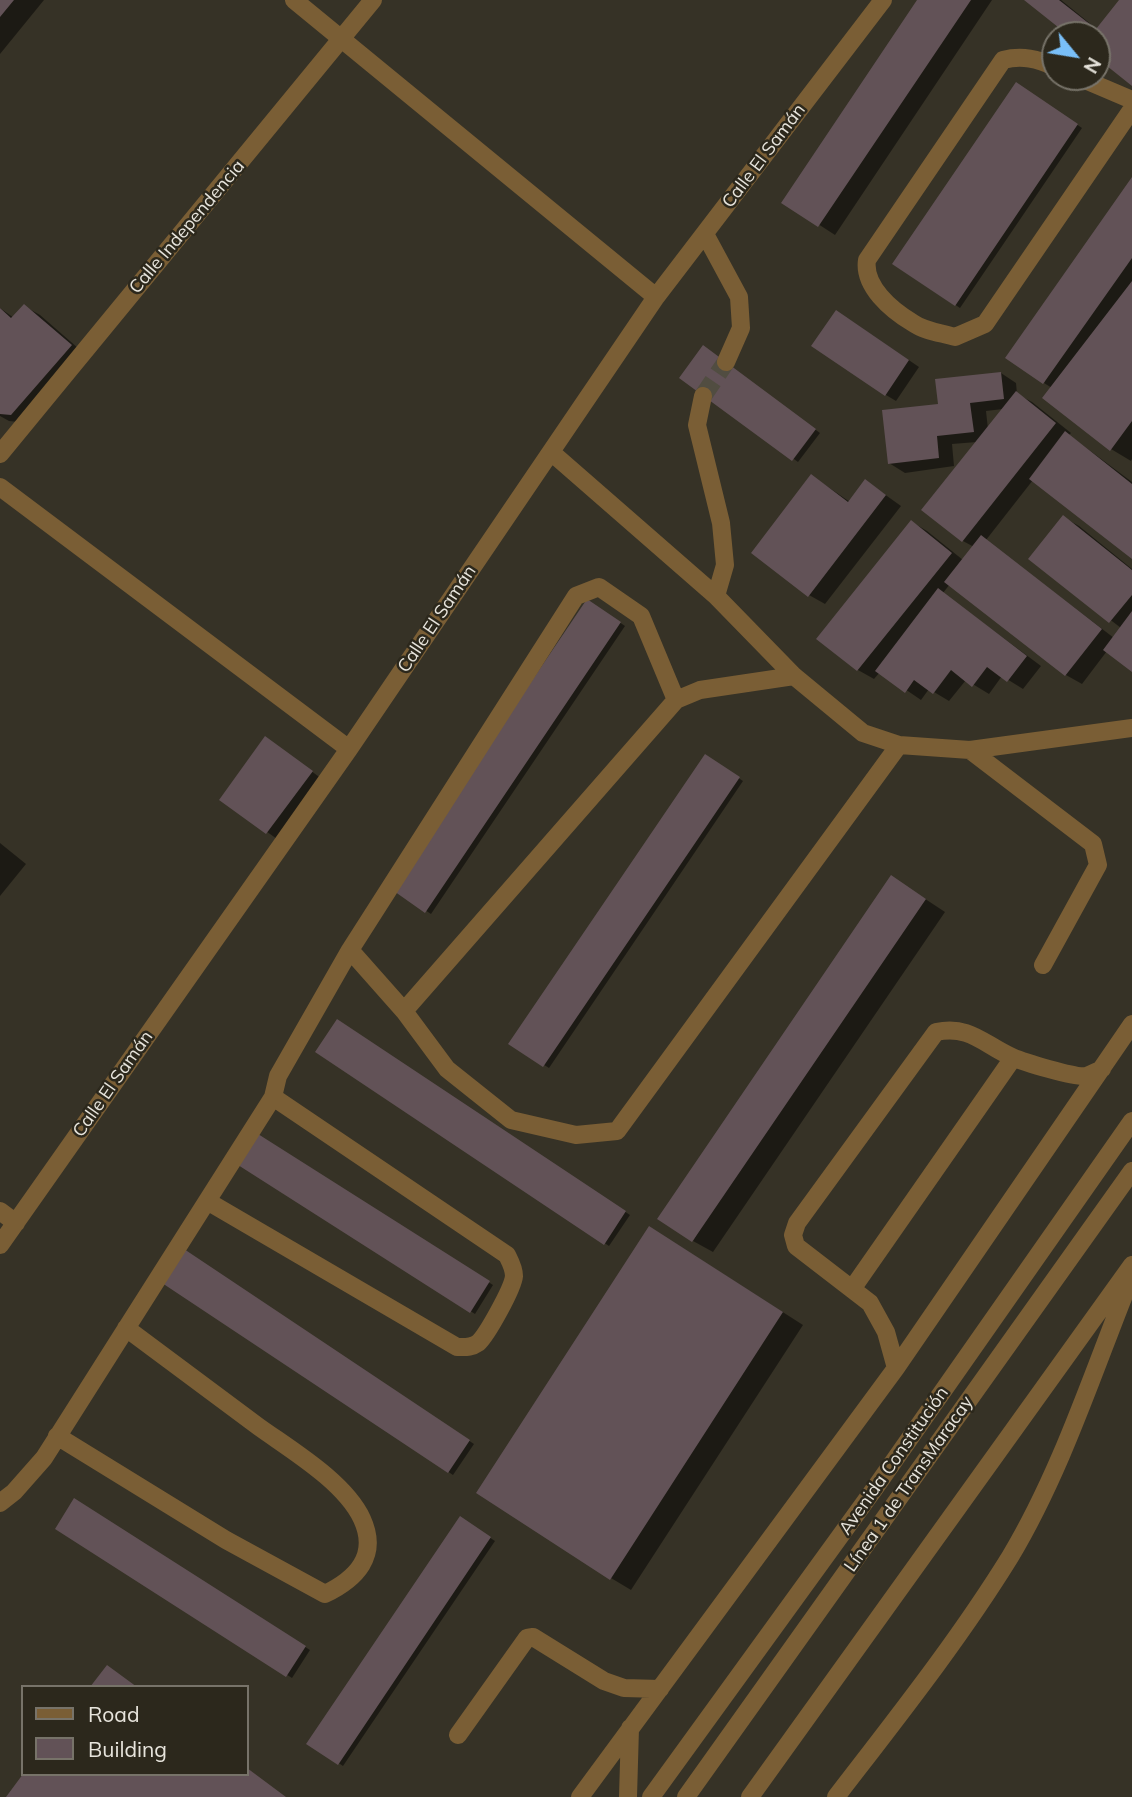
<!DOCTYPE html>
<html>
<head>
<meta charset="utf-8">
<style>
	body { margin:0 }
	#map { position:relative; width:1132px; height:1797px; overflow:hidden; background:#363226; font-family:Mulish,sans-serif }
	canvas { display:block }
	.legend { position:absolute; left:21px; top:1685px; width:228px; height:91px; box-sizing:border-box; background:#2c281c; border:2px solid #777369; margin:0; padding:9px 12px; list-style:none; font-size:21px; color:#e7e4dc }
	.legend li { display:flex; align-items:center; gap:14px; height:35px }
	.legend b { width:35px; border:2px solid #777369 }
	.north { position:absolute; left:1041px; top:21px; width:70px; height:70px; box-sizing:border-box; background:#2c281c; border:2px solid #777369; border-radius:50%; rotate:120deg; font-size:19px; font-weight:700; line-height:28px; text-align:center; color:#e7e4dc }
	.north::after { content:''; display:block; margin:auto; width:24px; height:32px; background:#79bff8; clip-path:polygon(50% 0,100% 100%,50% 72%,0 100%) }
</style>
</head>
<body>
<div id="map">
<canvas width="1132" height="1797"></canvas>
<ul class="legend">
<li><b style="height:9px;background:#7a5e35"></b>Road</li>
<li><b style="height:19px;background:#625257"></b>Building</li>
</ul>
<div class="north">N</div>
</div>
<script>
const g = document.querySelector('canvas').getContext('2d');
g.lineJoin = 'round';
function fillPath(path, color) { g.fillStyle = color; g.fill(path, 'evenodd'); }
function trace(path, color, width, dash) { g.strokeStyle = color; g.lineWidth = width; g.lineCap = dash ? 'butt' : 'round'; g.setLineDash(dash || []); g.stroke(path); }
function write(font, color, halo, rows, align = 'center') {
  g.font = font + ' Mulish,sans-serif'; g.lineWidth = 5; g.setLineDash([]); g.textBaseline = 'middle'; g.strokeStyle = halo; g.fillStyle = color; for (const [text, x, y, turn = 0] of rows) {
    g.save(); g.translate(x, y); g.rotate((+turn || 0) * Math.PI / 180); g.textAlign = isNaN(turn) ? turn : align; if (halo) g.strokeText(text, 0, 0); g.fillText(text, 0, 0); g.restore();
  }
}
fillPath(new Path2D(`
	M0,0H44L0,54Z
	M919,0H992L835,235L784,202Z
	M1027,0H1061L1098,30L1121,0H1132V84L1097,56V35H1071Z
	M1017,84L1082,128L960,308L895,264Z
	M1132,180V459L1131,461L1111,449L1052,388L1044,383Z
	M24,306L40,315L86,355L28,423L9,421L0,416V308L14,318Z
	M847,318L919,367L896,401L886,395Z
	M708,350L820,433L798,462L681,377Z
	M1001,373L1016,383L1017,394L1032,402L1071,433L1069,435L1132,482V557L1033,480L986,540L1114,638L1121,628L1031,559L1063,517L1079,526L1132,569V670L1107,651L1082,684L1066,675L950,584L943,593L1041,666L1023,689L1002,676L989,694L966,680L949,701L929,689L921,700L880,672L874,679L858,670L819,639L912,522L927,531L963,560L974,547L963,541L977,442L952,444L954,466L905,473L889,463L940,405ZM1003,409L988,429L986,411Z
	M812,476L850,502L866,481L901,506L825,604L809,595Z
	M588,601L625,626L431,914L393,889Z
	M276,745L322,779L277,839L221,799Z
	M705,756L743,781L549,1068L511,1044Z
	M0,843L26,864L0,896Z
	M892,877L945,912L713,1252L693,1241Z
	M337,1022L630,1215L609,1246L317,1052Z
	M258,1136L493,1285L475,1314L240,1164Z
	M670,1240L803,1325L631,1590L611,1578Z
	M182,1250L474,1444L453,1475L161,1280Z
	M75,1500L310,1650L292,1678L57,1528Z
	M460,1518L495,1541L343,1766L309,1743Z`), '#0007');
fillPath(new Path2D(`
	M0,0H14L0,17Z
	M917,0H971L818,227L781,203Z
	M1024,0H1059L1096,29L1119,0H1132V86L1097,58V35H1068Z
	M1016,82L1078,124L955,306L892,264Z
	M1132,177V258L1043,384L1005,358Z
	M1132,281V421L1110,451L1042,398Z
	M24,304L72,345L11,415L0,414V308L11,318Z
	M836,310L909,360L885,396L811,346Z
	M703,345L816,429L792,461L679,378Z
	M1001,372L1004,399L970,403L974,432L937,436L939,458L888,464L882,410L938,404L935,379Z
	M1016,391L1056,423L962,542L921,510Z
	M1065,431L1132,484V559L1029,479Z
	M811,474L848,502L865,479L886,495L808,597L751,553Z
	M1063,515L1132,570V595L1109,623L1028,559Z
	M911,520L952,553L857,671L816,639Z
	M981,535L1102,629L1065,676L944,582Z
	M938,588L1027,656L1007,682L987,667L972,687L951,670L933,694L914,680L905,693L875,671Z
	M587,599L621,622L425,913L391,889Z
	M1132,611V672L1103,650Z
	M265,736L313,771L266,834L219,800Z
	M705,754L740,777L543,1067L508,1044Z
	M891,875L926,899L692,1242L657,1219Z
	M337,1019L626,1211L604,1245L315,1052Z
	M258,1134L490,1281L470,1313L238,1165Z
	M649,1226L783,1312L610,1580L476,1493Z
	M181,1247L470,1440L448,1473L159,1281Z
	M74,1498L306,1646L286,1677L55,1529Z
	M460,1516L491,1537L338,1765L306,1744Z
	M107,1665L137,1687H90Z
	M247,1768L286,1797H6L23,1774H247Z`), '#625257');
trace(new Path2D(`
	M703,396L726,362`), '#514d41', 18, [18, 9]);
trace(new Path2D(`
	M294,0L656,297
	M1055,67C1038,59 1022,55 1003,60L867,260C863,286 891,310 913,323C924,331 942,333 955,337L985,324L1132,109
	M1078,77L1132,100
	M705,234L739,297L741,328L726,362
	M703,396L697,425L721,523L725,565L716,596
	M551,452L716,596L794,676L863,733L899,745L970,750L1132,728
	M0,454L373,0
	M0,487L349,749
	M970,750L1093,844L1098,865L1043,965
	M350,950L404,1011L676,700L700,690L794,676
	M404,1011L447,1069L511,1120L576,1135L617,1131L899,745
	M207,1201L457,1347C465,1347 471,1348 478,1343C487,1335 513,1288 514,1276C514,1268 510,1261 507,1255L273,1097
	M0,1211L16,1223
	M0,1245L349,749L656,297L883,0
	M852,1289L1013,1058
	M896,1368L886,1332L870,1303L796,1246L793,1235L797,1223L936,1032C970,1025 983,1044 1012,1057C1023,1062 1076,1078 1086,1076C1091,1075 1097,1071 1102,1069
	M57,1436L226,1540L325,1594C356,1579 379,1556 362,1519C345,1482 291,1450 259,1427C215,1394 171,1361 126,1328
	M0,1503L14,1492L44,1458L273,1097L278,1076L350,950L576,596L599,587L641,616L676,700
	M458,1735L527,1638L533,1637L604,1681L624,1688L660,1689
	M580,1797L896,1368L1132,1024
	M628,1797L630,1728
	M651,1797L875,1488L1132,1121
	M686,1797L1132,1171
	M750,1797L1132,1265
	M836,1797C896,1719 958,1641 1010,1557C1061,1472 1093,1372 1130,1280`), '#7a5e35', 18);
write('18px', '#e7e4dc', '#2c281c', [
	["Calle El Samán",764,156,-53],
	["Calle Independencia",187,227,-50],
	["Calle El Samán",437,619,-56],
	["Calle El Samán",113,1084,-55],
	["Avenida Constitución",894,1461,-55],
	["Línea 1 de TransMaracay",909,1484,-55]
]);
</script>
</body>
</html>
